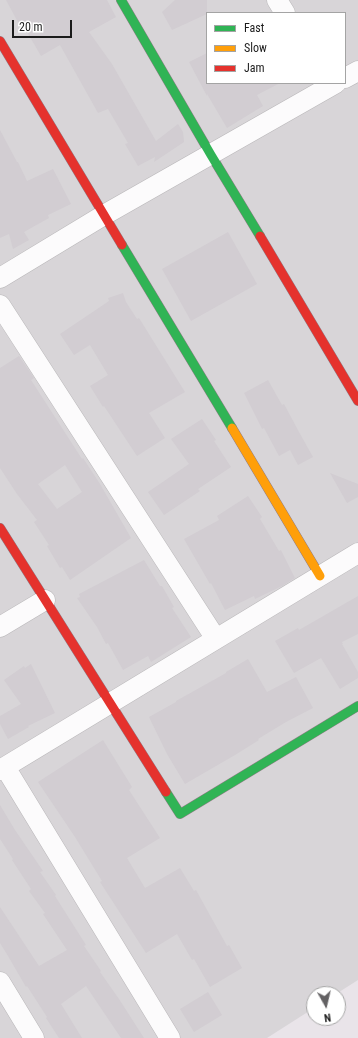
<!DOCTYPE html>
<html>
<head>
<meta charset="utf-8">
<style>
	body { margin:0 }
	#map { position:relative; width:358px; height:1038px; overflow:hidden; background:#e9e4e9; font-family:"Roboto Condensed",sans-serif }
	canvas { display:block }
	.legend { position:absolute; left:206px; top:12px; width:140px; height:72px; box-sizing:border-box; background:#fff; border:1px solid #a4a4a4; margin:0; padding:5px 7px; list-style:none; font-size:12px; color:#1b1b1b }
	.legend li { display:flex; align-items:center; gap:8px; height:20px }
	.legend b { width:20px; border:1px solid #a4a4a4 }
	.north { position:absolute; left:306px; top:986px; width:40px; height:40px; box-sizing:border-box; background:#fff; border:1px solid #a4a4a4; border-radius:50%; rotate:172deg; font-size:11px; font-weight:700; line-height:16px; text-align:center; color:#1b1b1b }
	.north::after { content:''; display:block; margin:auto; width:14px; height:18px; background:#636163; clip-path:polygon(50% 0,100% 100%,50% 72%,0 100%) }
	.scale { position:absolute; left:12px; top:20px; width:60px; height:18px; box-sizing:border-box; border:2px solid #1b1b1b; border-top:0; padding-left:5px; font-size:12px; line-height:14px; white-space:nowrap; color:#1b1b1b; -webkit-text-stroke:3px #fff; paint-order:stroke }
</style>
</head>
<body>
<div id="map">
<canvas width="358" height="1038"></canvas>
<ul class="legend">
<li><b style="height:5px;background:#30b455"></b>Fast</li>
<li><b style="height:5px;background:#ff9f0a"></b>Slow</li>
<li><b style="height:5px;background:#e5322d"></b>Jam</li>
</ul>
<div class="north">N</div>
<div class="scale">20 m</div>
</div>
<script>
const g = document.querySelector('canvas').getContext('2d');
g.lineJoin = 'round';
function fillPath(path, color) { g.fillStyle = color; g.fill(path, 'evenodd'); }
function trace(path, color, width, dash) { g.strokeStyle = color; g.lineWidth = width; g.lineCap = dash ? 'butt' : 'round'; g.setLineDash(dash || []); g.stroke(path); }
fillPath(new Path2D(`
	M0,0H358V980L336,994H314V1008L267,1038H0ZM207,13H345V83H207Z`), '#d8d5d8');
fillPath(new Path2D(`
	M6,0H107L116,17L89,32L112,64L156,141L178,124L183,132L184,142L154,162L155,157L138,166L125,144L128,143L108,109L98,113L60,45L41,56L23,25L20,26Z
	M175,0H207V14L172,30L162,12Z
	M207,53V83H280L257,95L263,106L227,128L207,94V96L189,62Z
	M0,130L17,162H18L27,181L53,169L71,204L48,215L49,218L24,232L29,240L13,249L9,234L0,238Z
	M228,232L257,284L191,321L162,269Z
	M123,293L126,302L137,319L139,318L185,392L149,413L165,438L137,456L104,406L103,407L90,386L108,375L90,345L74,355L60,334L109,301L108,298Z
	M19,356L34,378L31,380L82,459L83,458L100,484L131,538L70,580L62,567L60,568L47,546L49,545L34,522L37,520L17,494L0,468V368ZM65,465L82,492L57,509L38,484Z
	M268,380L282,405L284,404L299,432L313,457L298,465L290,450L279,456L264,428L262,429L244,393Z
	M202,419L216,440L214,441L231,467L198,489L200,491L164,515L148,492L189,464L171,439Z
	M330,473L358,484V497L347,503Z
	M248,496L262,517L260,519L279,551L281,550L295,578L282,586L255,599L254,596L225,610L211,583L210,584L184,539L219,520L217,516Z
	M144,560L160,586H162L174,607L172,608L191,637L151,662L148,656L123,670L108,643L106,644L97,627L77,598L80,597L79,594Z
	M358,596V634L342,642L343,644H342L358,672V678L340,689L321,658L294,673L275,641L298,628L299,630Z
	M248,659L267,692L296,677L313,708L286,722L258,739L259,740L235,755L185,784L167,754L149,717L176,702V701L226,673V672Z
	M31,664L55,713L28,726L29,727L8,739L0,724V716L21,704L4,680L24,666L25,668Z
	M103,740L132,787L129,790L160,838L127,858L145,888L180,868L194,891L196,890L227,946L229,945L242,968L210,987L194,959L192,960L177,934L146,953L100,882L102,881L75,837L38,782Z
	M0,805L15,830L43,871L40,872L56,895L55,896L86,945L84,946L101,971L100,972L119,999L144,1038H121L86,986L61,1004L82,1038H59L46,1018L47,1017L27,986L26,987L8,956L0,943V907L39,966L67,950L43,914L45,913L29,891L31,889L12,860L13,859L0,839Z
	M208,992L222,1015L194,1032L180,1009Z`), '#d2cdd2');
const street = new Path2D(`
	M277,0L285,13
	M345,78L358,71
	M0,278L104,215L336,83
	M0,305L216,639
	M0,627L45,600
	M5,767L170,1038
	M0,770L358,553
	M0,982L34,1038`);
const fast = new Path2D(`
	M121,0L211,155L260,236
	M122,245L232,428
	M166,792L180,814L358,706`);
const slow = new Path2D(`
	M232,428L320,576`);
const jam = new Path2D(`
	M0,41L122,245
	M260,236L358,401
	M0,528L166,792`);
trace(street, '#b9b7b9', 21);
trace(fast, '#927e87', 10);
trace(slow, '#927e87', 10);
trace(jam, '#927e87', 10);
trace(street, '#fcfbfc', 20);
trace(fast, '#30b455', 9);
trace(slow, '#ff9f0a', 9);
trace(jam, '#e5322d', 9);
</script>
</body>
</html>
